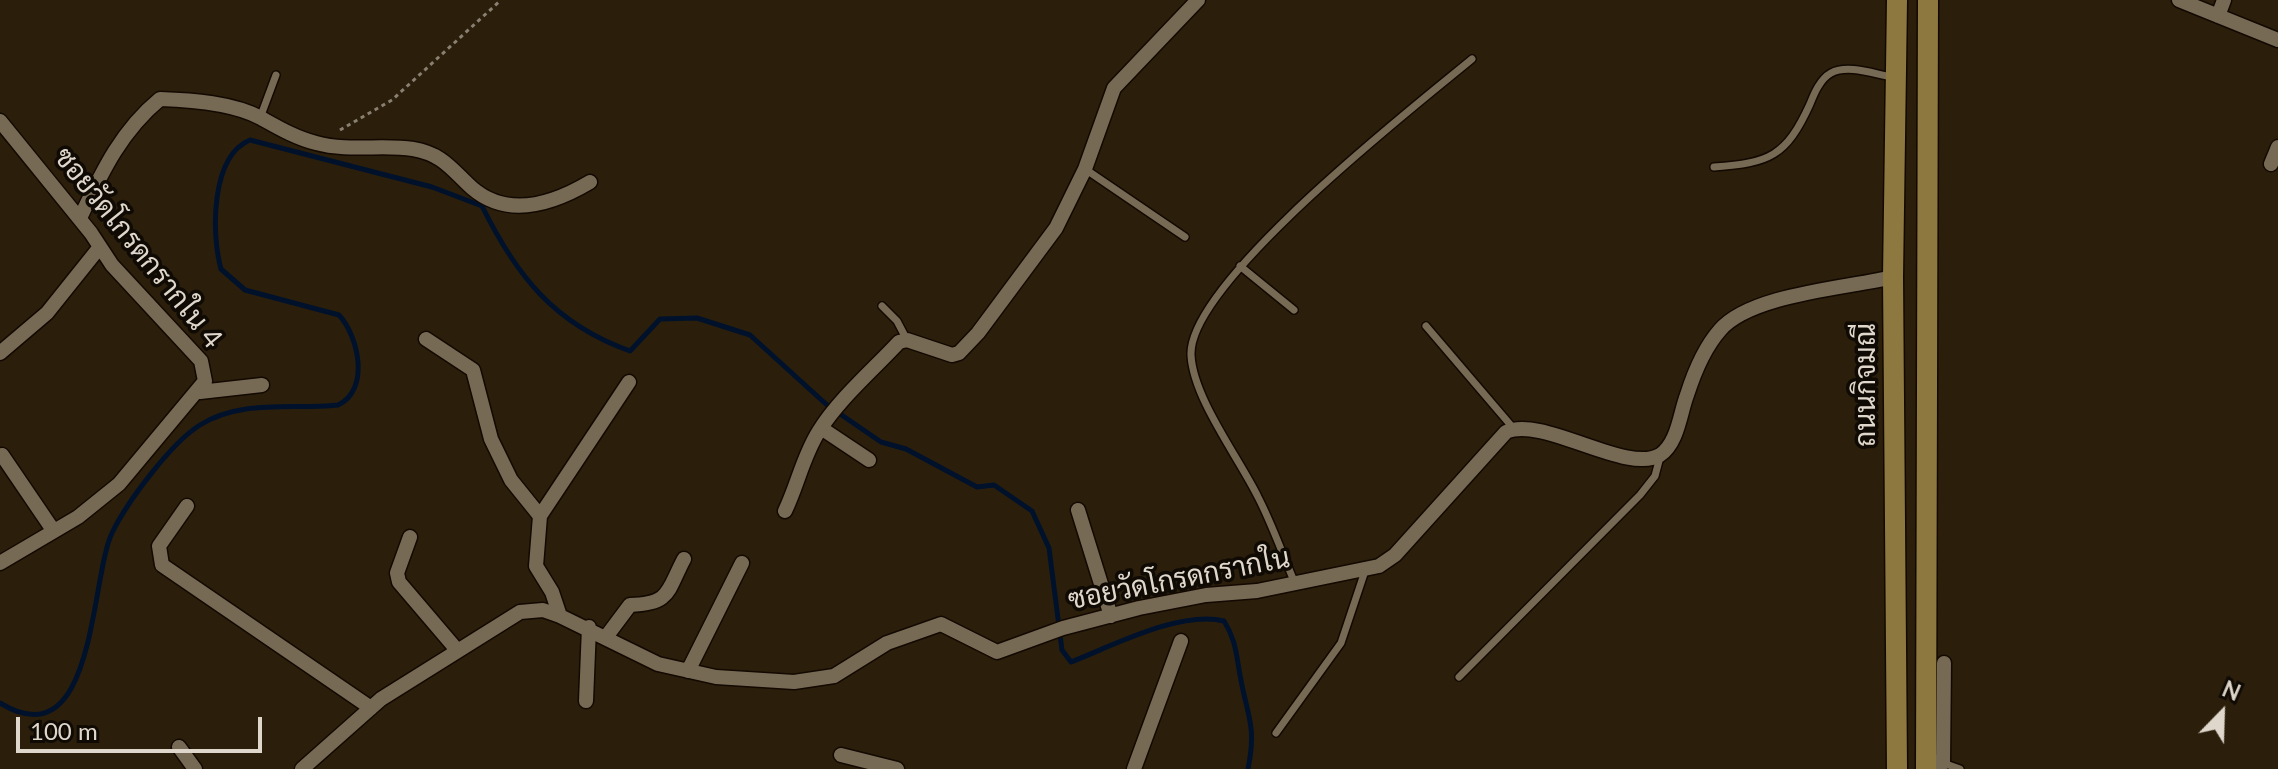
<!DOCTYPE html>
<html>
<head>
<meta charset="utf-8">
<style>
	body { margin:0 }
	#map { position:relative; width:2278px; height:769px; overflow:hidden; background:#2b1f0c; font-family:Lato,sans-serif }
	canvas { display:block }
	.north { position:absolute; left:2182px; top:673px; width:80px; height:80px; -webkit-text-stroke:6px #0f0a04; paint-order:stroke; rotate:23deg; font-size:22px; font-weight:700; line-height:32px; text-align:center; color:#dfd7cb }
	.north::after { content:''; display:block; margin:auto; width:28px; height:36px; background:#dfd7cb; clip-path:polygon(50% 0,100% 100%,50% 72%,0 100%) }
	.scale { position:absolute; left:16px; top:717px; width:246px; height:36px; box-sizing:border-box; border:4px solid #dfd7cb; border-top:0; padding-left:10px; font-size:24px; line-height:28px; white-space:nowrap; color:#dfd7cb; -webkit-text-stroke:6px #0f0a04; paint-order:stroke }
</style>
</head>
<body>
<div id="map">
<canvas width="2278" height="769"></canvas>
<div class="north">N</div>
<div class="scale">100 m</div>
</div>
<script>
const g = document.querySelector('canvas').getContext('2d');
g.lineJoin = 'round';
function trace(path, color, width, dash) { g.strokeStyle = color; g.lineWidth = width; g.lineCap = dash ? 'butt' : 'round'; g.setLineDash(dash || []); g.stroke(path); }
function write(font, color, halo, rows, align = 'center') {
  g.font = font + ' Lato,Sarabun,sans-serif'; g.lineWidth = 7; g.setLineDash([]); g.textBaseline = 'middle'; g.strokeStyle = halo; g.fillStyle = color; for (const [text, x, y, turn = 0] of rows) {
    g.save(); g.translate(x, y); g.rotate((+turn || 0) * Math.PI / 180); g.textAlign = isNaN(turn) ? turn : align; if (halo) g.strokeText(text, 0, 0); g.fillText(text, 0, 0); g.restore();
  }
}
trace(new Path2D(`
	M0,703C96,762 90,579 112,533C127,502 171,443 200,425C242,399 291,410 338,405C370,390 359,337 339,315L245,290L221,269C211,233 211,156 250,140L432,187L482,206C516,275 554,324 630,351L660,319L697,318L750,335L827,405L881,442L906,449L977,487L994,485L1032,511L1049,548L1062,650L1071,662C1112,646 1181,610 1224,621C1236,640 1236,654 1240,675C1247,716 1257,725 1248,769`), '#00122b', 5);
const lane = new Path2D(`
	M260,118L276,75
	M1714,167C1769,163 1786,157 1810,104C1814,94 1820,79 1831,73C1848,64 1874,74 1892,77
	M1085,169L1185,237
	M1240,266L1294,310
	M882,306L897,321L907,340
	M1426,326L1514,429
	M1294,581C1282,553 1272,524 1258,497C1239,458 1193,398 1191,355C1188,283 1414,107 1472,59
	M1459,677L1640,495L1655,476L1660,457
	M1276,733L1341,643L1365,571
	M1943,763L1960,769`);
const street = new Path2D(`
	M2179,0L2278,40
	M2218,16L2224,0
	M0,121L91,233L112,265L201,361L205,381L119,484L78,517L0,563
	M2271,164L2278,147
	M80,218C102,172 121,131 160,99C192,100 233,103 261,118C279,128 296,138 316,143C349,152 382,144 413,149C443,154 452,170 472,188C508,219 553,204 590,182
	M426,339L473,370L491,439L511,480L540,516
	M0,353L47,313L99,248
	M200,392L262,385
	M821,428L869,460
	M2,455L53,530
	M187,506L159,546L162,565L371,708
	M1078,510L1111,616
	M785,511C798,484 803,456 819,431C839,399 873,370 899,342L907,340L952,355L959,353L978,333L1056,228L1085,169L1114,88L1198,0
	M410,537L397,573L399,582L457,650
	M560,616L552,592L536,566L540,516L629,382
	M606,637L630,605C671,604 667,591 684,559
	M688,671L742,563
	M586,701L589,627
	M179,747L195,769
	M841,755L897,769
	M1926,761L1943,763L1944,663
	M302,769L381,699L520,612L543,610L560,616L658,664L716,677L794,682L834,676L887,643L941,624L997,652L1063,628L1139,608L1206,595L1257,591L1379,566L1395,555L1506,432C1542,415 1627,475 1660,455C1678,443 1680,413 1687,395C1694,373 1705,347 1720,330C1751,294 1848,288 1893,277
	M1134,769L1181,641`);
const secondary = new Path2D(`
	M1897,0L1893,277L1897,769
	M1926,769L1928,0`);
trace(lane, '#130900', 10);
trace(street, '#130900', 17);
trace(secondary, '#130900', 23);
trace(new Path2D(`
	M340,130L392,100L501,0`), '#8a8071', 3, [4, 4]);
trace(lane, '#776a55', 7);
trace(street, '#776a55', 14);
trace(secondary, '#8d783f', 20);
write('28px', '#dfd7cb', '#0f0a04', [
	["ซอยวัดโกรดกรากใน 4",138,248,51],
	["ถนนกิจมณี",1866,385,-90],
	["ซอยวัดโกรดกรากใน",1179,579,-11]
]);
</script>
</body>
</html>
